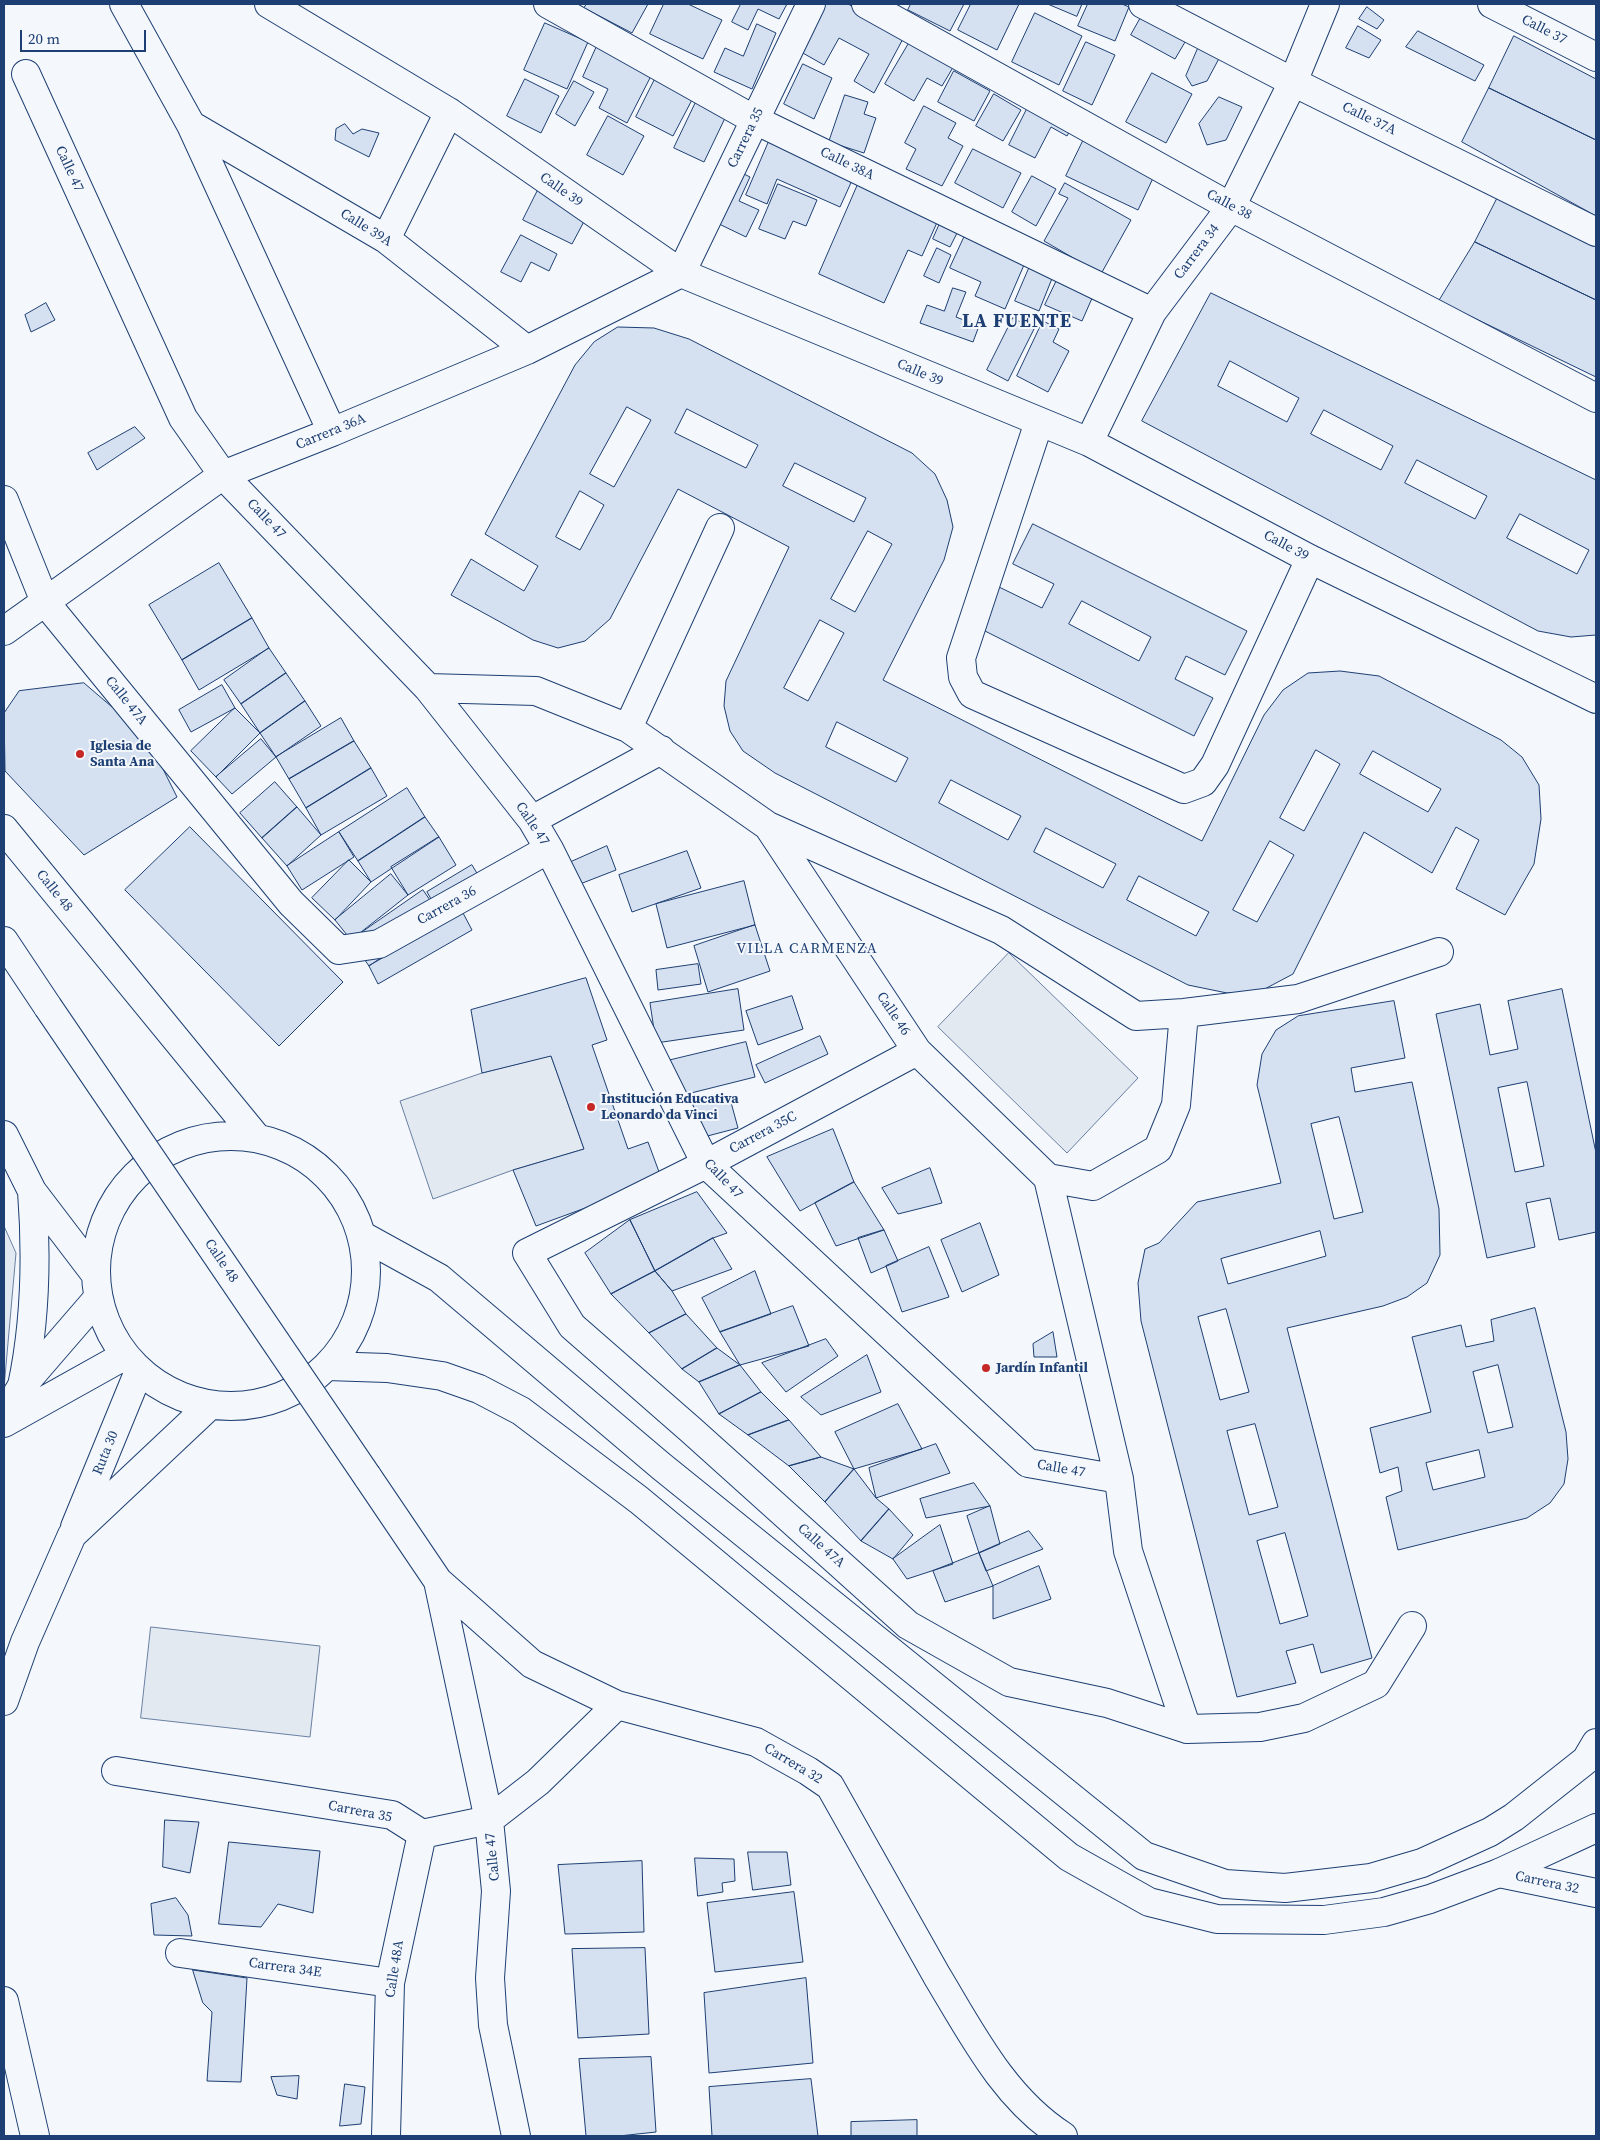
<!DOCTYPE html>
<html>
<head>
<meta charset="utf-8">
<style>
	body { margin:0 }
	#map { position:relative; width:1600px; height:2140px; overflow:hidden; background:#f4f7fb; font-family:"Source Serif 4",serif }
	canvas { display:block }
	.frame { position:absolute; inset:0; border:5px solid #1d3f73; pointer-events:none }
	.scale { position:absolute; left:20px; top:30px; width:126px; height:22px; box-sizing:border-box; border:2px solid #1d3f73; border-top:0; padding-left:6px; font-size:15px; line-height:18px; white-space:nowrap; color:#1d3f73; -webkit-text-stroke:4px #f4f7fb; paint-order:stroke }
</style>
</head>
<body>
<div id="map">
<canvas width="1600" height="2140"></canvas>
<div class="frame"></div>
<div class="scale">20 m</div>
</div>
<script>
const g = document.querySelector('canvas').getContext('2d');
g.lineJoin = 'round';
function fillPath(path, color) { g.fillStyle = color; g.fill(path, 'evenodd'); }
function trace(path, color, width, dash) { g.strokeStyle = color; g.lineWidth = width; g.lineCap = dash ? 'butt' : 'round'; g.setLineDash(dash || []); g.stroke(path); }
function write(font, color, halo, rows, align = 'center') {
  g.font = font + ' "Source Serif 4",serif'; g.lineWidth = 4; g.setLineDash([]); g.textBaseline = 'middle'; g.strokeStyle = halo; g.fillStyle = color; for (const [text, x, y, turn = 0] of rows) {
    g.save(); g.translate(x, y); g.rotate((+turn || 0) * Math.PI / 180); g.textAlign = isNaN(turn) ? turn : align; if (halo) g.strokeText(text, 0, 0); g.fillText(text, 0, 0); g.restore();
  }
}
const green = new Path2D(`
	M1009,953L1138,1078L1067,1153L938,1027Z
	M551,1056L584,1149L513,1170L433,1199L400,1101L482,1073Z
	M4,1226L16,1253L4,1388Z
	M151,1627L320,1646L310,1737L141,1718Z`);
fillPath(green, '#e3e9f0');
trace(green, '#687fa3', 1);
const building = new Path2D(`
	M587,4H648L632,33L584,8Z
	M664,4H688L722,20L703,59L650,34Z
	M741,4H787L779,19L758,9L748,30L732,22Z
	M818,4H848L905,35L874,93L854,81L869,54L839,38L824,65L794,48Z
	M911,4H964L950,31L908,10Z
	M971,4H1019L997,50L958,30Z
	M1048,4H1082L1077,16Z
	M1088,4H1122L1129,7L1115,41L1078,26Z
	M1367,7L1384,20L1377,29L1359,19Z
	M1144,12L1188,37L1175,59L1131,35Z
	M1035,13L1082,36L1059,85L1012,62Z
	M545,23L588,42L567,89L524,70Z
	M757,24L776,33L752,89L714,72L725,48L743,56Z
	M1358,26L1381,40L1369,58L1346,48Z
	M1418,31L1484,65L1475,81L1406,47Z
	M1514,36L1596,79V140L1489,88Z
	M912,38L955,64L942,86L927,78L914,101L885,84Z
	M1202,39L1223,51L1207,81L1192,86L1186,76Z
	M1086,42L1115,55L1092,105L1063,91Z
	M597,46L652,74L627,123L599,108L608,89L583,77Z
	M803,64L832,78L814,119L784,104Z
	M954,71L990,91L974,121L938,102Z
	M1152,73L1192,94L1166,143L1126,122Z
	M656,77L694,96L673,136L636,117Z
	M525,79L559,96L541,133L507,116Z
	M574,81L594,92L575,126L556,114Z
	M1489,88L1596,140V216L1462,142Z
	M994,94L1021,110L1003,141L976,126Z
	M845,95L868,102L864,114L876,118L864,153L829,142Z
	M1219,97L1242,107L1226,140L1207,145L1199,124Z
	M1031,101L1074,123L1067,136L1051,127L1035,158L1009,145Z
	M696,102L726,116L704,162L674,148Z
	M924,106L956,123L948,138L963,146L942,186L906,169L916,149L905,143Z
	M608,116L644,136L623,175L587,155Z
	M345,124L353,134L362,129L379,133L369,157L335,140L336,129Z
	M770,139L854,176L840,207L777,179L767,204L746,195Z
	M1084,139L1155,174L1138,210L1066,176Z
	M973,149L1021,173L1003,208L955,183Z
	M740,172L750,177L739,201L759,210L746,237L717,223Z
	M1032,176L1056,189L1036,226L1012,212Z
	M859,182L939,218L922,256L908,250L884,303L819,274Z
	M1065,183L1131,220L1101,274L1044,241L1068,198L1059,194Z
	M778,184L817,200L806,226L793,221L785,239L759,229Z
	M539,188L588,214L572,244L523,220Z
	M1500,193L1596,242V300L1475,242Z
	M941,221L959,229L950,247L933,239Z
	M967,231L1027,258L1005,309L975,296L981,282L950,268Z
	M521,235L557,254L549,271L531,262L521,282L501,272Z
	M1475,242L1596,300V377L1439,301Z
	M937,248L951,255L939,283L924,276Z
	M1030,266L1053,276L1039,311L1015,301Z
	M1057,280L1093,296L1082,321L1045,305Z
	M953,288L966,292L956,317L979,326L973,342L920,323L927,305L944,311Z
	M1211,293L1596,480V635L1571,637L1538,631L1142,421ZM1230,361L1299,398L1287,422L1218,386ZM1324,410L1393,446L1381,470L1311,434ZM1417,460L1487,496L1475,519L1405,483ZM1520,514L1589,550L1577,574L1507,538Z
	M46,303L55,320L31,332L25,315Z
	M1013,318L1034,329L1008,381L987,370Z
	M1043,321L1059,329L1053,342L1069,351L1048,392L1017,376Z
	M618,327L654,328L689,339L912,453L935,474L947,500L953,527L944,560L883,680L1202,841L1264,715L1283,690L1308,673L1340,671L1379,676L1501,740L1522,757L1539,785L1541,819L1534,864L1505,915L1456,889L1479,840L1456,827L1432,873L1364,832L1293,974L1259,992L1227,993L1188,985L775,773L743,751L730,731L724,706L726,681L789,547L678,489L610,619L585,641L558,648L533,640L451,595L471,559L524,591L538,566L485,534L575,365L594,342ZM627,407L651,420L614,487L590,474ZM687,409L758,445L746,468L675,433ZM795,463L866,498L854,522L783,486ZM580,491L604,505L580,550L556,537ZM868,531L892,544L855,612L831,599ZM820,620L844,633L808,701L784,688ZM837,722L908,758L896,782L826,747ZM1316,750L1340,764L1304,831L1280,818ZM1373,751L1441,789L1428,812L1360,774ZM951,780L1021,816L1008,840L939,803ZM1046,828L1116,864L1103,888L1034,852ZM1270,841L1294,855L1257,922L1233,910ZM1139,876L1209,912L1196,936L1127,900Z
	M135,427L145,438L97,470L88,453Z
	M1033,524L1247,631L1225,675L1186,656L1175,679L1213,698L1194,736L979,628L999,587L1042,608L1054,584L1013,564ZM1082,601L1151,637L1139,661L1069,624Z
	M219,563L252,618L182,660L149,605Z
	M252,618L269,648L199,690L182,660Z
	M269,648L286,673L241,704L224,680Z
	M286,673L305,701L260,733L241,704Z
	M84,683L147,737L177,797L84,855L5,771L4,713L19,691Z
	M222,685L235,708L191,732L179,710Z
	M305,701L321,726L276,757L260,733Z
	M235,708L260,733L216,777L191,751Z
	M341,718L354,741L289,779L276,757Z
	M261,739L276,757L232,794L216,777Z
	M354,741L371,768L306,808L289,779Z
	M371,768L387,796L321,835L306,808Z
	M275,782L297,807L262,838L240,813Z
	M407,788L425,817L358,861L339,832Z
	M297,807L321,835L287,866L262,838Z
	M425,817L439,837L371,882L358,861Z
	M190,827L343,982L279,1046L125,890Z
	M339,832L354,857L302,890L287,866Z
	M439,837L456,865L408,895L391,867Z
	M607,846L616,870L580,884L571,862Z
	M687,851L701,888L632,912L619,875Z
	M349,860L371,882L335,920L312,898Z
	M472,865L486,888L441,916L427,892Z
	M391,874L408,895L351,940L335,920Z
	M744,881L755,925L667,948L656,904Z
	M423,890L441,916L369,966L351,940Z
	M463,913L472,930L378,984L369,966Z
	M755,925L770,971L708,992L694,946Z
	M698,964L701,984L658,990L656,970Z
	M586,978L607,1040L592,1045L628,1149L648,1142L662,1180L536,1226L513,1170L584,1149L551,1056L482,1073L471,1010Z
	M738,989L744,1030L656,1043L650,1003Z
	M1562,989L1596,1153V1232L1559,1240L1550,1198L1526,1203L1535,1247L1487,1258L1436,1014L1480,1004L1490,1055L1518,1049L1508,1001ZM1527,1082L1544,1166L1515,1172L1498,1088Z
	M792,996L803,1029L758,1045L746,1011Z
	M1394,1001L1405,1058L1351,1068L1355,1092L1412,1082L1439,1209L1440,1255L1427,1283L1407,1297L1383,1306L1287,1328L1372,1658L1321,1673L1313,1644L1286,1651L1296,1683L1237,1697L1141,1321L1138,1283L1145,1249L1159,1243L1197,1202L1281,1183L1257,1085L1262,1054L1276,1030L1298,1016ZM1339,1117L1363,1212L1334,1219L1311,1124ZM1320,1231L1326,1256L1228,1284L1221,1259ZM1226,1309L1249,1392L1220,1400L1198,1317ZM1255,1424L1278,1507L1249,1515L1227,1431ZM1285,1533L1308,1616L1280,1624L1257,1541Z
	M820,1036L828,1054L765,1083L756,1065Z
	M746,1042L755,1077L675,1097L667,1061Z
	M729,1095L738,1128L696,1139L688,1106Z
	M833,1129L854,1182L800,1211L767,1157Z
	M930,1168L942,1203L898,1214L882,1188Z
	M854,1182L884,1230L836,1246L815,1203Z
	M697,1192L727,1233L713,1238L655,1271L630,1220Z
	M630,1220L655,1271L611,1294L585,1253Z
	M980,1223L999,1275L962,1292L941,1240Z
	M884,1230L898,1261L871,1273L858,1238Z
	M713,1238L732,1269L672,1291L655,1271Z
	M929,1247L949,1297L902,1312L886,1266Z
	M655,1271L672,1291L686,1314L649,1333L611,1294Z
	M755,1271L771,1314L720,1332L702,1298Z
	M793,1306L809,1346L740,1365L720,1332Z
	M1535,1308L1566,1432L1568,1459L1564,1484L1550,1503L1527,1518L1398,1550L1386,1497L1402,1491L1398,1467L1380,1473L1370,1428L1431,1412L1412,1337L1461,1325L1466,1347L1494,1341L1491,1320ZM1498,1365L1513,1427L1488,1433L1473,1372ZM1479,1450L1485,1477L1433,1490L1426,1463Z
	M686,1314L717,1348L682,1369L649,1333Z
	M1053,1332L1057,1357H1034L1033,1344Z
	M826,1339L838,1356L786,1392L762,1363Z
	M717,1348L740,1365L699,1382L682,1369Z
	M867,1355L881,1392L821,1415L801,1397Z
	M740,1365L761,1392L719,1414L699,1382Z
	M761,1392L789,1420L748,1435L719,1414Z
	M898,1404L922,1449L854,1469L835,1432Z
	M789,1420L821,1457L789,1466L748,1435Z
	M936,1444L950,1473L876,1498L869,1468Z
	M821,1457L854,1469L825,1502L789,1466Z
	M854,1469L876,1498L889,1509L861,1541L825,1502Z
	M974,1483L990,1506L926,1518L920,1499Z
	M990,1506L1000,1544L979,1553L967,1516Z
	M889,1509L913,1535L893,1559L861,1541Z
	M940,1525L953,1564L907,1579L893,1559Z
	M1029,1531L1043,1549L986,1571L979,1553Z
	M979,1553L993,1586L945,1602L933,1571Z
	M1039,1566L1051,1599L993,1619V1586Z
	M165,1820L199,1822L190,1873L163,1867Z
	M229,1842L320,1851L313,1913L278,1904L261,1927L219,1924Z
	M748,1852H787L791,1885L753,1890Z
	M695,1858L734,1859L735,1881L722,1883L723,1892L698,1896Z
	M642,1861L644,1932L565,1934L558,1865Z
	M794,1892L803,1962L715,1972L707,1903Z
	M176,1898L188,1915L192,1936L154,1935L151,1904Z
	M645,1948L649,2034L578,2038L572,1949Z
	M193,1970L247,1978L241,2082L207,2081L212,2012L203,2003Z
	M806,1978L813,2063L709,2073L704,1993Z
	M651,2057L656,2132L619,2136H586L579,2059Z
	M299,2076L297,2099L277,2095L271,2077Z
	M811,2079L818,2136H712L709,2087Z
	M345,2084L365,2087L361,2124L340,2126Z
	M917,2120V2136H851V2122Z`);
fillPath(building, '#d5e0f0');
trace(building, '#1d3f73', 1);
const minor = new Path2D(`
	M124,4L191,125L332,432
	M269,4L449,112L681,273L1089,442L1310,559L1596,699
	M548,4L755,120L1152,312
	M866,4L1231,207L1596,398
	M1143,4L1293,82L1596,232
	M1492,4L1596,57
	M26,74L183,418L223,475L428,688L532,820L549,849L706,1164L1028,1463L1119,1479
	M191,125L386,239L527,350
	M386,239L449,112
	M681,273L811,4
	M1039,422L961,658L963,677L972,694L1184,789L1203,782L1215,765L1310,559
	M1089,442L1152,312L1231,207L1293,82L1325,4
	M4,500L45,602L291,903L339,950L379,944L549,849
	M4,631L223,475L332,432L527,350L681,273
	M428,688L536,691L628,728L768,826L1001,930L1136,1016L1184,1013L1298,999L1439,952
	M628,728L720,528
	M532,820L661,750
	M768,826L917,1051L1048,1178
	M917,1051L706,1164L527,1253L572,1326L691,1430L908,1625L1009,1682L1107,1703L1187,1729L1260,1727L1304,1718L1376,1684L1412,1626
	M1048,1178L1119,1479L1128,1551L1187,1729
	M1048,1178L1093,1186L1158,1149L1176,1105L1184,1013
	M4,1415L22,1386L98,1298
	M4,1423L124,1356
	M116,1771L392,1815L422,1834L489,1820
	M1499,1873L1596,1893
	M180,1953L390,1983
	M386,2136L390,1983L422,1834`);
const major = new Path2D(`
	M4,829L257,1138
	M4,941L48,1007
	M4,1135L32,1191L96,1275
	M96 1271a135 135 0 1 1 270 0a135 135 0 1 1-270 0Z
	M361,1235L439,1278L661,1466L1144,1856L1225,1884L1285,1888L1371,1878L1422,1863L1490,1832L1514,1817L1586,1760L1596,1743
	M327,1366L387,1368L442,1376L479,1389L521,1411L639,1500L1069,1857L1149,1902L1217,1919L1324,1920L1384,1912L1430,1899L1499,1873L1596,1828
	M22,1386C36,1320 37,1257 32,1191
	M367,1476L438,1581L532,1664L617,1705L756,1742L808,1771L830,1786C866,1849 901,1913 937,1976C972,2034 1004,2098 1063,2136
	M75,1527L139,1371
	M438,1581L489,1820L496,1891L490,1978L493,2025L516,2136
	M4,1701L25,1642L72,1535L209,1406
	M489,1820L538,1782L617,1705
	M4,2001L35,2136`);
trace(minor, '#1d3f73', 30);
trace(major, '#1d3f73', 30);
trace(minor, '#f4f7fb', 28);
trace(major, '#f4f7fb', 28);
const majorBridge = new Path2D(`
	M48,1007L367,1476`);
trace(majorBridge, '#1d3f73', 30, []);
trace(majorBridge, '#f4f7fb', 28);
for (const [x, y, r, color] of [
	[80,754,5,"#c62828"],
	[591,1107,5,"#c62828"],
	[986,1368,5,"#c62828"]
]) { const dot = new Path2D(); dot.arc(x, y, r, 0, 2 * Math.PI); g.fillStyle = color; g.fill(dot); trace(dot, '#f4f7fb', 2); }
write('14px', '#1d3f73', '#f4f7fb', [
	["Calle 37",1544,30,27],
	["Calle 37A",1369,119,26],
	["Carrera 35",746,138,-64],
	["Calle 38A",847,164,26],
	["Calle 47",69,169,65],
	["Calle 39",561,190,35],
	["Calle 38",1229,205,28],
	["Calle 39A",366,228,32],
	["Carrera 34",1197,252,-53],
	["Calle 39",920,373,23],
	["Carrera 36A",331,432,-22],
	["Calle 47",266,519,46],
	["Calle 39",1286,546,28],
	["Calle 47A",126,701,51],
	["Calle 47",532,824,56],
	["Calle 48",54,891,51],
	["Carrera 36",447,906,-29],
	["Calle 46",893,1014,56],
	["Carrera 35C",763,1133,-28],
	["Calle 47",723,1179,46],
	["Calle 48",221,1261,56],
	["Ruta 30",106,1453,-68],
	["Calle 47",1061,1469,10],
	["Calle 47A",821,1546,42],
	["Carrera 32",793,1764,31],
	["Carrera 35",360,1812,11],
	["Calle 47",493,1857,-96],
	["Carrera 32",1547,1883,12],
	["Carrera 34E",285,1968,8],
	["Calle 48A",395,1969,-81]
]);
write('bold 14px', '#1d3f73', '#f4f7fb', [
	["Iglesia de",90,746],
	["Santa Ana",90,762],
	["Institución Educativa",601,1099],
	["Leonardo da Vinci",601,1115],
	["Jardín Infantil",996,1368]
], 'left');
g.letterSpacing = '1px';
write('15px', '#1d3f73', '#f4f7fb', [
	["VILLA CARMENZA",807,949]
]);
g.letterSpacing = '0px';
g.letterSpacing = '1px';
write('bold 19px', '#1d3f73', '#f4f7fb', [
	["LA FUENTE",1017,322]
]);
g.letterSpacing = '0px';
</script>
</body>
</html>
